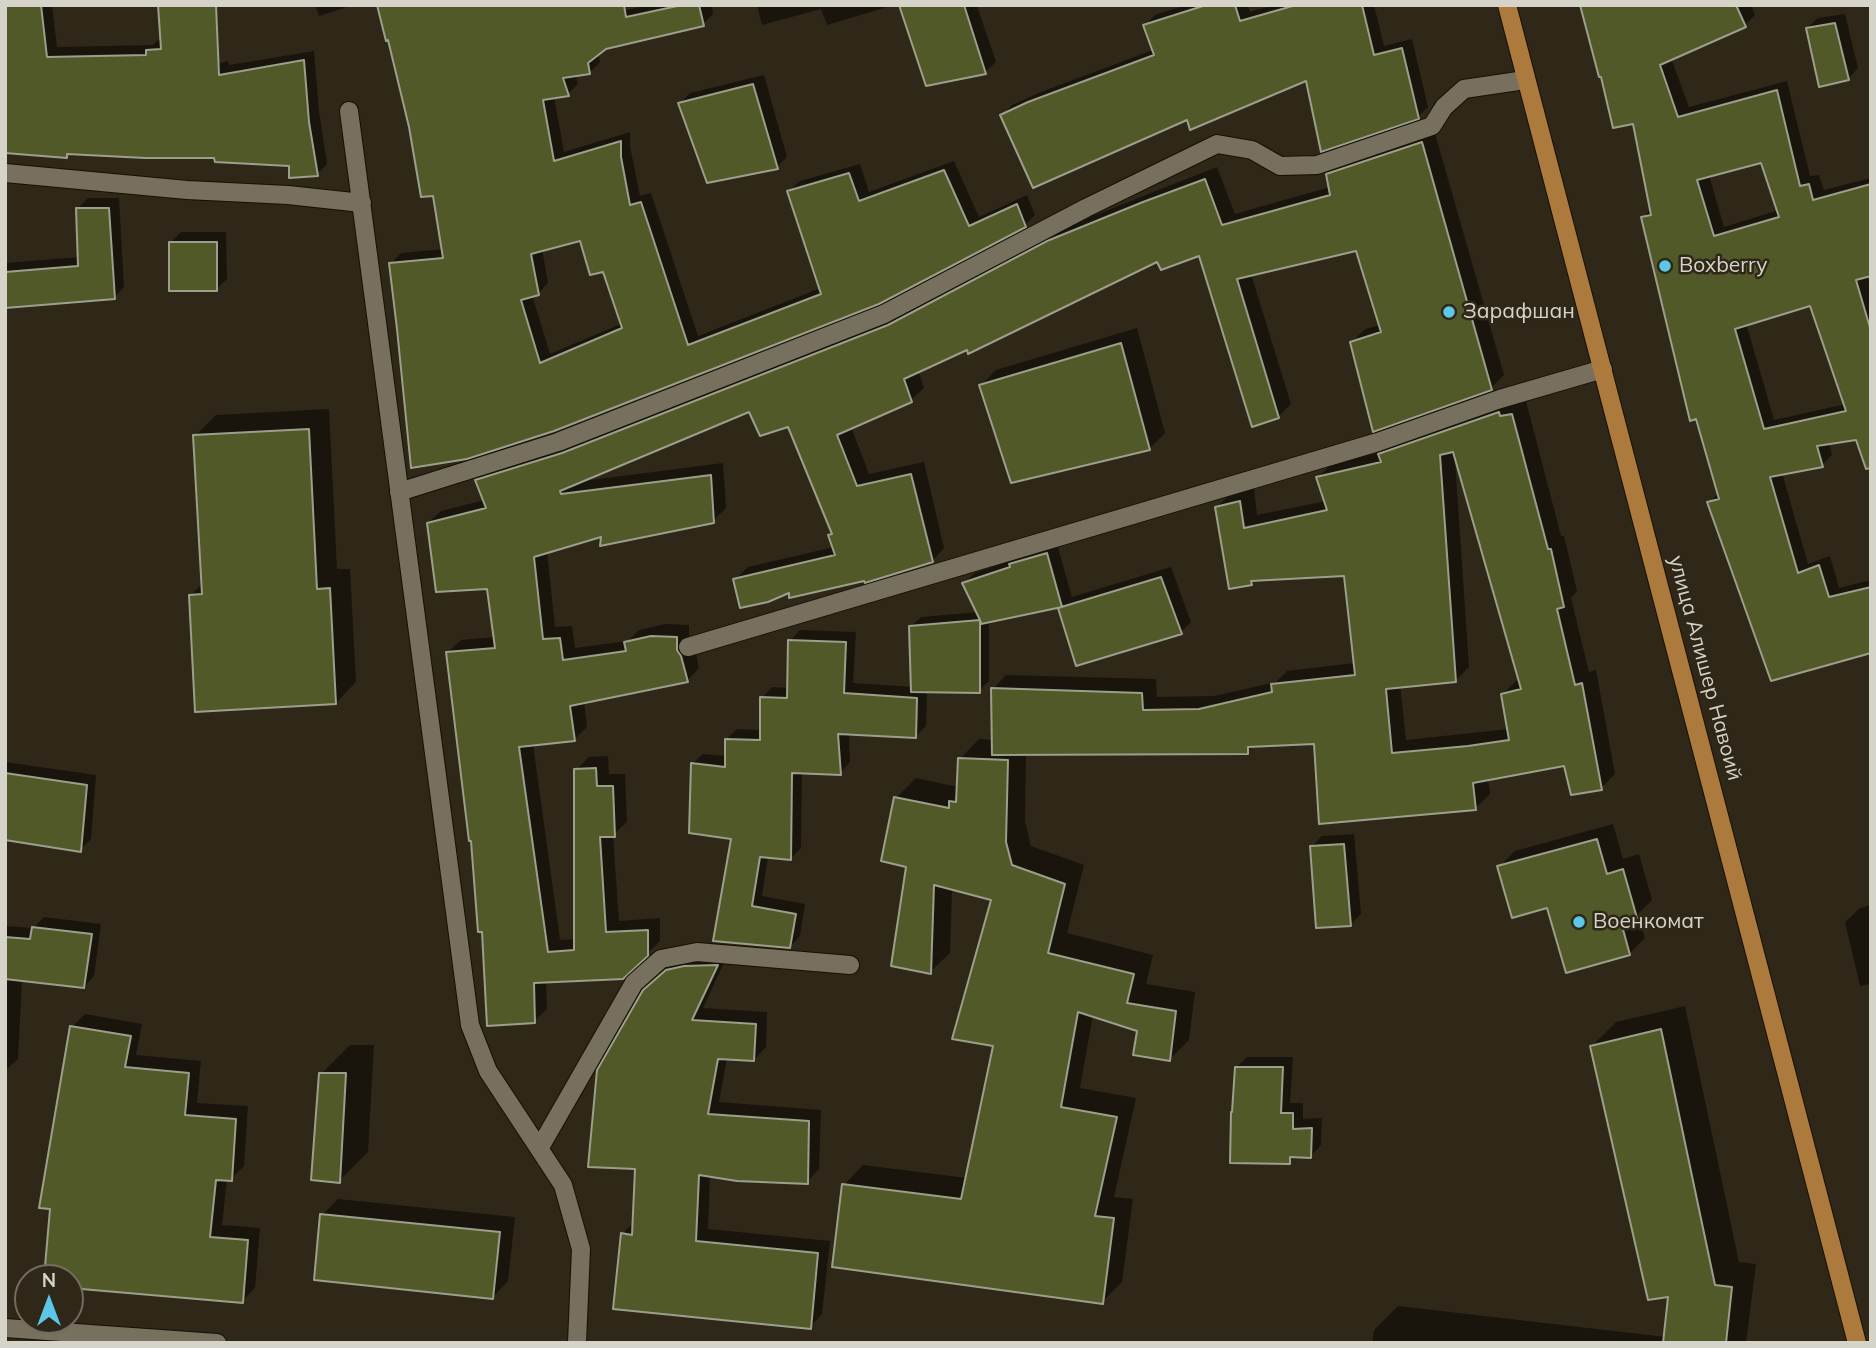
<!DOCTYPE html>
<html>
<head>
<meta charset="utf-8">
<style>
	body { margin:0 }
	#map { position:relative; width:1876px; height:1348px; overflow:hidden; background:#2f2819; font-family:Mulish,sans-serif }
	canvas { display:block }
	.frame { position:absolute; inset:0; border:7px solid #d6d3c9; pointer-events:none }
	.north { position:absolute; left:14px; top:1264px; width:70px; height:70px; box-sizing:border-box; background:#2f2819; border:2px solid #726c5f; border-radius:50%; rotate:0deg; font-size:19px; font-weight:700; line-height:28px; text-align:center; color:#d6d3c9 }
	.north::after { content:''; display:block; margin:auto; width:24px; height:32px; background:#5cc7e8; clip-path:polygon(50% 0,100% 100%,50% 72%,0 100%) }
</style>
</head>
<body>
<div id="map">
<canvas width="1876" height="1348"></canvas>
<div class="frame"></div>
<div class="north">N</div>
</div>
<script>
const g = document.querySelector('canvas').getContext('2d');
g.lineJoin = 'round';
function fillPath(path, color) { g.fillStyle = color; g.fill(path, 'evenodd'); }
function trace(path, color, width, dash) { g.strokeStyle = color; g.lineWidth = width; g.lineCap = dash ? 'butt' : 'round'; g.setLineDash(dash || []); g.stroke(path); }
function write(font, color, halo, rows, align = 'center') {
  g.font = font + ' Mulish,sans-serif'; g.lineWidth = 5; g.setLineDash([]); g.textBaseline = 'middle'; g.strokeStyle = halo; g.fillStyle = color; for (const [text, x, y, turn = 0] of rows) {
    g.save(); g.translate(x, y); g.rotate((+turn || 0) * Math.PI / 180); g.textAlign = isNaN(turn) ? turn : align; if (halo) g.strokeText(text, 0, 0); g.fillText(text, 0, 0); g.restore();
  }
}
fillPath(new Path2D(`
	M5,5H52L57,47L153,45L158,40H162L213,65L228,61L229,65L314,51L319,111L327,164L317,174L291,164L216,156L70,153L67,156Z
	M315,5H353L319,16Z
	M649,5H712L713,14L703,24L605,47L598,53L600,62L590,72L575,74L578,84L568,94L554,97L564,152L630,132V146L640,196L651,193L698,336L821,288L789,191L800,181L860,164L869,192L954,161L979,217L1027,195L1035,215L1025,225L412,466L391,264L401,253L444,249L495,39ZM581,239L604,270L623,323L550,354L532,295L538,294L548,283L542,249Z
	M757,5H894L827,25L821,9L762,25Z
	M901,5H980L977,6L996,62L985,72Z
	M1186,5H1248L1250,12L1274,5H1374L1384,46L1412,39L1428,107L1418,117L1307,78L1188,118L1002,115L1012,105L1041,92L1153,50L1145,25L1155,15Z
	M1582,5H1751L1755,15L1745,25L1671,58L1689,107L1787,81L1810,176L1819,175L1824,190L1871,178V274L1867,275L1871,290V436L1829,443L1832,455L1822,465L1782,473L1808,564L1830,556L1839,588L1871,580V651L1709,502L1719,493L1643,218L1651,209L1634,122ZM1763,161L1779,210L1724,227L1709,175ZM1811,304L1846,404L1774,420L1746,323Z
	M1845,14L1858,68L1848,79L1807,28L1818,18Z
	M764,75L787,157L777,167L680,103L690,93Z
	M1434,130L1504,375L1491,388L1352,342L1365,329L1380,325L1357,249L1251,274L1291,404L1278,417L1200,254L1158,259L918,370L924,388L911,400L851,427L869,474L924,462L944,548L932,561L790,590L735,580L748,567L834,547L830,535L833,532L789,424L750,409L583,481L723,463L726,508L713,521L604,534L547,551L555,627L572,626L575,648L628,641L639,630L665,624L689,625V636L694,643L699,668L687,681L584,701L587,727L574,740L533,744L560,940L576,939V770L589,757L608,756L609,774H625L627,822L613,835L619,921L660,918V941L623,977L546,981L547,1009L534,1021L483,931L448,652L461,640L495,637L489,587L428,523L441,511L485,500L477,480L490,468L576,440L1061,229L1158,190L1217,167L1235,214L1330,187L1328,175L1341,162Z
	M88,198H119L124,287L114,298L5,306V263L80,257L78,208Z
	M181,232H226L227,279L216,289L171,242Z
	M1137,328L1165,433L1150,448L1013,481L981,385L996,370Z
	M1526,401L1561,536H1564L1577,591L1571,598L1589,672L1596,670L1615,774L1601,788L1565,764L1488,778L1490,794L1476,808L1315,743L1255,745L1247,752L1026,754L1025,821L1031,846L1084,865L1067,933L1153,955L1146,984L1195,992L1189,1040L1169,1060L1139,1029L1093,1015L1080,1088L1136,1098L1114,1197L1133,1199L1122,1282L1102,1302L844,1185L863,1165L967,1178L995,1044L994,898L952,888L950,953L930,972L896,798L916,778L958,787L960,759L979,739L993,740V689L1006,675L1156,679L1157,697L1214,696L1276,682L1287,671L1355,663L1346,574L1256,579L1251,584L1216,508L1230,494L1254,488L1257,515L1326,501L1318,477L1332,464L1382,452L1394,440ZM1457,459L1521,679L1517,680L1503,694L1509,729L1406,740L1400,685L1455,681L1469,667L1455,460Z
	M329,409L337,569H350L356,682L336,703L191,595L203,583L195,436L216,415Z
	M1057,544L1072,597L1171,567L1191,622L1181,632L1060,608L1064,604L989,621V681L979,691L927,690L926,726L916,736L849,733L850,762L840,773L802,772L801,848L791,858L768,856L762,896L805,904L800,936L790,947L715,939L733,838L692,764L703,754L727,756L726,740L737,729L761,730L762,698L772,687L789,688L790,641L800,630L856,632L853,683L913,687L910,627L921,617L978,612L964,583L975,573L1016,559L1022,554Z
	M5,762L96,775L91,839L80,850L5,838Z
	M1613,824L1623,859L1639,854L1652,900L1638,914L1645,938L1629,954L1548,905L1499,867L1515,851Z
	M1354,834L1361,914L1350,925L1311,847L1322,836Z
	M1871,905V984L1860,986L1845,922L1860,908Z
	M44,917L101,924L94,976L84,987L22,980L18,1059L7,1069H5V926L33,928Z
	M728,954L703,1008L767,1012L766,1047L754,1060L727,1058L719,1102L821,1110L819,1169L807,1182L710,1175L708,1229L830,1241L822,1314L810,1327L622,1234L634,1222L658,978L681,958Z
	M1685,1006L1739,1262L1756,1264L1746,1343H1372L1374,1330L1398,1306L1666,1337L1670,1295L1592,1046L1616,1022Z
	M85,1014L142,1024L136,1055L201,1061L197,1103L248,1106L244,1166L231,1179H227L222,1225L260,1228L255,1288L242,1301L70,1286V1278H46L72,1027Z
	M350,1045H374L368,1152L339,1181L321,1074Z
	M1247,1057H1293L1290,1103H1303V1119L1322,1118L1321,1145L1311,1156L1296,1155L1289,1162L1237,1067Z
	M338,1199L515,1217L508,1281L493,1297L322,1215Z`), '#0007');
const building = new Path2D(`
	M5,5H41L47,57L146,55V50L161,49L158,5H216L219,75L304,60L309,122L318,176L289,178V166L215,162L214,158H145L67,154V158L5,153Z
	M377,5H624L626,17L682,5H699L704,26L606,49L588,63L590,74L563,78L569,96L543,100L554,161L621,141V157L630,205L641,202L688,345L821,294L787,191L849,173L859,201L944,170L969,226L1017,204L1026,227L879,304L554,431L467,459L411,468L397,329L389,263L443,258L433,196L421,197L409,127L388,40L386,41ZM580,241L590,275L603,272L622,328L540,363L521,300L539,295L531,254Z
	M899,5H964L986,74L926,86Z
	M1206,5H1235L1240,21L1296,5H1362L1374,55L1402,48L1419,119L1321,152L1306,81L1190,130L1187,120L1033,188L1000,115L1028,102L1154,55L1143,25Z
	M1580,5H1736L1746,27L1660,65L1678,117L1777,90L1800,186L1809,184L1813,200L1871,184V276L1856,280L1871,331V468L1866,469L1856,440L1817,446L1823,467L1770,477L1798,573L1819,565L1829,597L1871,587V653L1771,681L1707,502L1719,499L1696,419L1690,421L1641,217L1651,215L1633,124L1613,128L1601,77H1599ZM1761,163L1779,217L1714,236L1697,180ZM1810,306L1846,411L1764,429L1735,329Z
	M1835,23L1849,80L1819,87L1806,28Z
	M753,84L778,169L707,183L678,103Z
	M1422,142L1492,390L1373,432L1350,342L1381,332L1356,251L1237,279L1279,418L1252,427L1199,256L1161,270L1157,262L968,354L967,350L904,379L912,402L837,435L857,486L911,474L933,562L865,583L864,581L789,598V593L768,602L740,608L733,579L835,555L828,535L832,534L788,427L760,436L749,412L560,491L561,494L711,475L714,523L600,546L601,537L534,557L543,639L560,638L563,660L626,651L624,642L651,636L677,637V650L681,656L688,682L570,706L575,741L519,747L548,952L574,950V769L596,768L597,786H613L615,837H600L606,932L648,930V956L623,979L534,983L535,1023L487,1026L482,932H478L471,841H469L446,652L495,648L487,589L436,592L427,523L486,508L475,480L562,453L888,325L1047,241L1143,202L1205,179L1222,225L1330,195L1326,174Z
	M76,208H109L115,299L5,308V272L78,266Z
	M169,242H217V291H169Z
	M1121,343L1150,450L1011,483L979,385Z
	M1499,412L1500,416L1512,414L1548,549H1551L1564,607L1557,609L1575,685L1582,683L1602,790L1571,795L1564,766L1473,783L1476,810L1319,824L1314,744L1248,747V754L992,755L991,688L1142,693L1143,710L1199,709L1272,692L1271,684L1355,675L1344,576L1251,581L1252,585L1229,589L1215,507L1240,501L1244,528L1327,510L1316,477L1381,462L1378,454ZM1453,452L1521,689L1501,694L1509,740L1468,746L1392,753L1386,689L1456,682L1440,455Z
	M309,429L317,589L330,588L336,704L195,712L189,595L202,594L193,435Z
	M1047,553L1062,607L981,624L980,620V693L911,692L909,626L980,620L962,583L1010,567L1009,564Z
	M1161,577L1182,634L1076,666L1058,608Z
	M788,640L846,642L844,693L917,698L916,738L838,734L841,775L792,773L791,860L760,857L752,906L796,914L790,948L713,941L731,839L689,833L691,763L725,767V739L760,740V697L787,698Z
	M958,758L1008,760L1006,842L1012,865L1065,884L1048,953L1134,974L1127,1003L1176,1011L1170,1061L1133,1055L1137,1031L1078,1012L1061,1107L1117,1117L1095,1216L1114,1218L1103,1304L832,1267L842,1184L961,1199L993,1046L952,1039L991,900L934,885L931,974L891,966L906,867L881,861L894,797L949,808V801L956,802Z
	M5,773L87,785L81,852L5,840Z
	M1597,839L1607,874L1623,869L1637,918L1621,922L1630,955L1566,973L1547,908L1512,918L1497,866Z
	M1344,844L1351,926L1316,928L1310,846Z
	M32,927L92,934L84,988L5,979V937L30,939Z
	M718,965L692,1020L756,1024L754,1061L718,1059L708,1114L809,1121L808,1184L737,1181L699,1175L696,1241L818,1253L811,1329L613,1309L621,1233L632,1235L635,1169L588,1167L597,1070L643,990L666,970L684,966Z
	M70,1026L131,1036L125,1067L189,1073L185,1115L236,1119L232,1181L216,1180L210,1237L248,1240L243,1303L70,1288V1278H44L50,1209L39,1208Z
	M1661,1029L1715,1285L1732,1287L1726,1343H1663L1668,1297L1648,1300L1590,1046Z
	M1235,1067H1283L1281,1113H1293V1129L1312,1128L1311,1158L1290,1157V1164L1230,1163L1231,1112H1232Z
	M319,1073H346L340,1183L311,1180Z
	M320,1214L500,1232L493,1299L314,1280Z`);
fillPath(building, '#525928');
trace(building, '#9b9f8b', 2);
const minor = new Path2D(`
	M349,111L470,1025L488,1071L563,1185L581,1249L577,1343
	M5,173L187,190L288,195L362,203
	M399,492L558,442L884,314L1086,208L1217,144L1252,150L1280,166L1317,165L1432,126L1444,107L1464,89L1525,80
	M688,647L1378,442L1500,399L1603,369
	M539,1149L634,983L661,959L697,952L850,965
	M5,1328L217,1343`);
const major = new Path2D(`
	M1507,5L1857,1343`);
trace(minor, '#171104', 20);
trace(major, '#171104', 20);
trace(minor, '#77705e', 18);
trace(major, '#ad7a3e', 18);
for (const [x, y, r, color] of [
	[1665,266,7,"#5cc7e8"],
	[1449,312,7,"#5cc7e8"],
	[1579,922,7,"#5cc7e8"]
]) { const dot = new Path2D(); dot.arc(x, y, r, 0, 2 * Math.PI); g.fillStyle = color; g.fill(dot); trace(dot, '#2f2819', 2.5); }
write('21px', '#d6d3c9', '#2f2819', [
	["Boxberry",1679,266],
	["Зарафшан",1463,312],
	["Военкомат",1593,922]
], 'left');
write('21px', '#d6d3c9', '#2f2819', [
	["улица Алишер Навоий",1705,668,75]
]);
</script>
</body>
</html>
